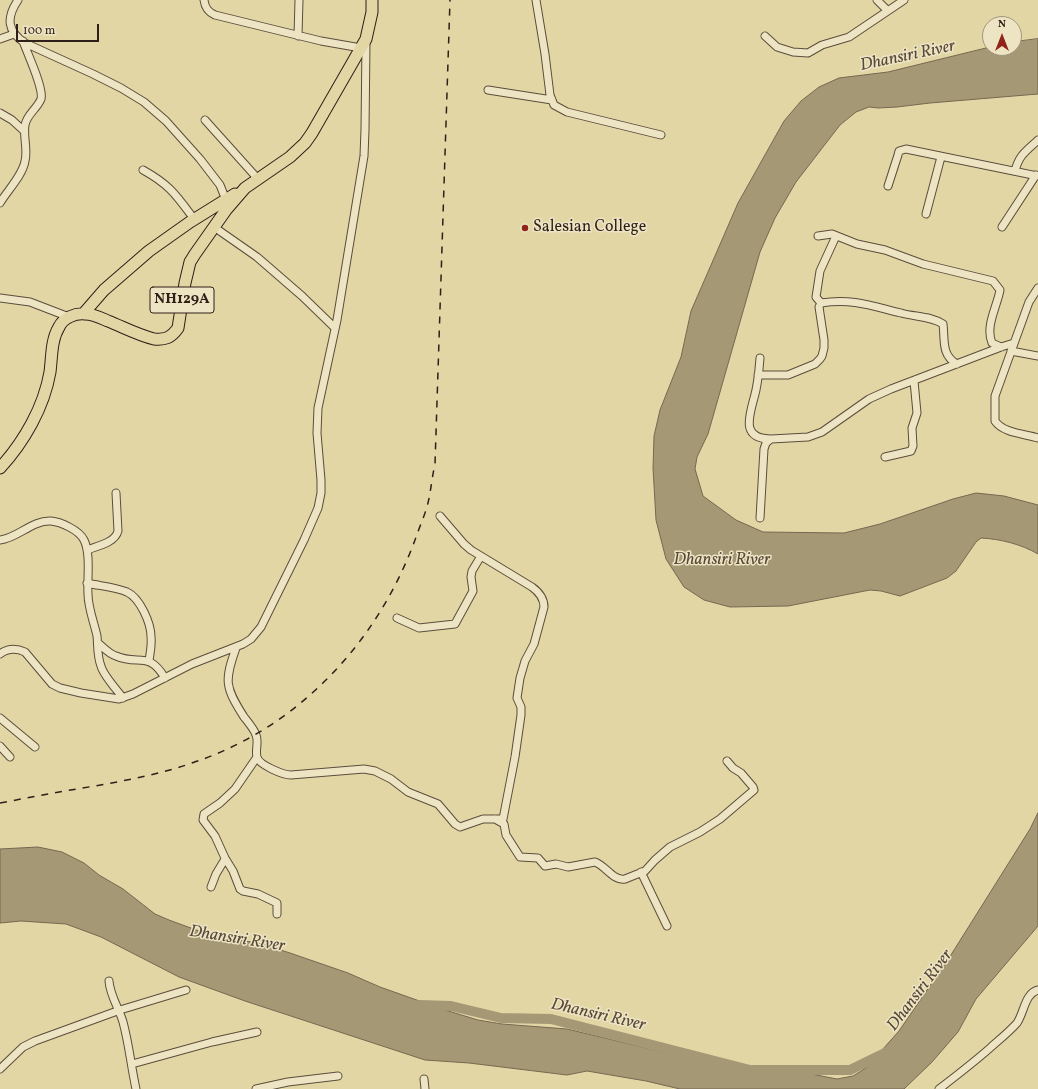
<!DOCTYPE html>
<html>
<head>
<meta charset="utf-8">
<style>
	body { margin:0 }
	#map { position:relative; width:1038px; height:1089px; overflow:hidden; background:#e3d6a5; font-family:Vollkorn,serif }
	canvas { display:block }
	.north { position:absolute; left:982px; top:16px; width:40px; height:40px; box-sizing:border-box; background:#ede4c4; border:1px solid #a1957f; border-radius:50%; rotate:0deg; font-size:11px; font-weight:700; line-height:16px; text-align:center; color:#2e1f18 }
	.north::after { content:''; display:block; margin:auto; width:14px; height:18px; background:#8f2418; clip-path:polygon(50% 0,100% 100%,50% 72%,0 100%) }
	.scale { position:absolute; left:16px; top:24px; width:83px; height:18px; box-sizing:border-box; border:2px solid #2e1f18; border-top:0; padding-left:5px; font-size:12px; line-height:14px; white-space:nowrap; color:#2e1f18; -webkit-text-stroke:3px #ede4c4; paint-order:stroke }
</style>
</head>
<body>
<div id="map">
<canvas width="1038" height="1089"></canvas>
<div class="north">N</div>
<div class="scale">100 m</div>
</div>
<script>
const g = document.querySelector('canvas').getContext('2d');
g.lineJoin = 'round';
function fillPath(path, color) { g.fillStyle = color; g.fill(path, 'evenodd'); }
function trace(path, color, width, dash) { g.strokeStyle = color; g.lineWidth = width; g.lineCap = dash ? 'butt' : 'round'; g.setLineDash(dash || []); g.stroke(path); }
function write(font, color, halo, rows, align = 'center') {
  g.font = font + ' Vollkorn,serif'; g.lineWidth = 3; g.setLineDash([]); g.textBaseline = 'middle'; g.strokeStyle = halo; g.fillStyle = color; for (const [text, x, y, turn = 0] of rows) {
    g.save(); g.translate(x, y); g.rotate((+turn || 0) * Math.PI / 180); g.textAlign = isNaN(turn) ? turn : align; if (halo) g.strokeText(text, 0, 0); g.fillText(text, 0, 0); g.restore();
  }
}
const water = new Path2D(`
	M1038,39V94L930,103L897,107L878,108L869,107L856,112L840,125L796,182L775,218L760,252L708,434L697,457L695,469L703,496L736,520L763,532L844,533L880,524L953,499L976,493L1004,496L1038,505V554C1021,544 1000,539 981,538L976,542L956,571L947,578L900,596L881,591L870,590L788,606L730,607L704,600L684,587L666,559L656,520L653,468L654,436L660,410L681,357L691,311L738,203L784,121L801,101L819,87L839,78L888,72L990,47L1014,48V42Z
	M1038,813V926L976,999L958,1032L932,1062L904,1089H680L646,1081L587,1071L567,1075L469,1063L425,1060L245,1001L179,977L101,937L66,924L21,921L0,923V849L38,847L62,852L84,863L99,875L123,889L155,914L169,920L199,931L265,945L290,953L348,973L380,987L445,1010L478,1020L502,1024L567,1029L659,1051L715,1061L750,1070H780L811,1074L837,1079L853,1076L866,1068L899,1031L949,958L1030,829Z`);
fillPath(water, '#a59875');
trace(water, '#756850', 1);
trace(new Path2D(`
	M419,1005L451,1006L501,1018L551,1019L750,1070H850L887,1052`), '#a59875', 10);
const minor = new Path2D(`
	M18,0C6,18 7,31 25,43L93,74L121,88L144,102L166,121L200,159L220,185L226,200
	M204,0C205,8 208,12 215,15L321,41L361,48
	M536,0L545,54L550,95L554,105L567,112L661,135
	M877,0L887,10
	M298,36L299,0
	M765,36L777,47L793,52L808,53L822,45L849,37L904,0
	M0,39L14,34
	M488,90L552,100
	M0,113L12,120L24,131
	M205,120L258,179
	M143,170C170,185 176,195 194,219
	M1015,171C1019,155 1026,151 1038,140
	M888,186L898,155L899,151L906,149L1038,176
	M0,203C7,191 23,175 25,161C28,149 23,137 25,125C27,114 37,109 41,99C44,88 27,53 23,41
	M926,214L941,157
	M214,227L257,257L302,296L335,328
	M1002,227L1036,175
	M818,236L832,234L857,244L885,250L923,264L993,281L1000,290C997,307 985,326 992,343L1001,347
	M1038,288L1029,302L995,396V421C1003,433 1025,434 1038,438
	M0,298L30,302L69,317
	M821,303L816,297L820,271L836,236
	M1011,351L1038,356
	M760,358C759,371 758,385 754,398C749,417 741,439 771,439
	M758,375H788L815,364L820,359L822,356L824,348V340L819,307L821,303C852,298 872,306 901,313C915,317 931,316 943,324C945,340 941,355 957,364
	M885,457L911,451L913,446L912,428L917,413L914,381
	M760,518L764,449L766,443L771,439L808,437L822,432L869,399L891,389L1001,347L1014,343
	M0,540C18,538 32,520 51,521C61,522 79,530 84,540C91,554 87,579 88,594C88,608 94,622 97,636C98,646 97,656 101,666C103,675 117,690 123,698
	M87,550C97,546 115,543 118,531L116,493
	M87,583C100,586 115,587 127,592C140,598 151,623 151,637C152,645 150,653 149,661
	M397,618L419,628L455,624L473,591L471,577L472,571L481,556
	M98,643C103,647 109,654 116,656C139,666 148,650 165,678
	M236,648C224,681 225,687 244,717C248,722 254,729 256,735C259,742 255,750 257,757C259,765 283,775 291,775L364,769L375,771L391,779L408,792L438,804L455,824L460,827L483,819H503L515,757L521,715V707L517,698L520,678L525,661L534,644L544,607C544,599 539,592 532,587L471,550L464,544L440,516
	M0,654C8,648 16,648 25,652L52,684L60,688L81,693L119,699L133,694L192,664L243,644L251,639L261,627L304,540L318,508L321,493V480L317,433L318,408L337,320L364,156L365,130L366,42
	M0,718L35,747
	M0,746L10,757
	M257,757L235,789L220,803L204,814L203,820L215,836L225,858L233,871L240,889L243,891L258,894L277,903V914
	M495,819L504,824L506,835L520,857L538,858L545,866L556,864L568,867L595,862C606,866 613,881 625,879L645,871L655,860L670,847L700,832L720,819L754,790L753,787L741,773L733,768L727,761
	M641,872L667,926
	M211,887L216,874L225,859
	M109,981C110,996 119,1008 123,1022C129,1044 131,1066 136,1089
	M132,1064L212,1042L257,1032
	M0,1069L23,1047L35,1041L120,1010L186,990
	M424,1079L425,1089
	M256,1089L288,1082L338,1076
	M939,1089C956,1076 973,1063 990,1048C999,1040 1009,1032 1017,1023C1024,1013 1025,993 1038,990`);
const highway = new Path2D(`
	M84,313L104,290L149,251L190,222L235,194
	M0,468C24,442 44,407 50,372C52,357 51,340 59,327C63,318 75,313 85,314C93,314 101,318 108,321C123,327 138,335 154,339C165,340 171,338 178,328L185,283L190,262L195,254L226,210L245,188L290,157L305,143L312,133L366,39L372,12V0`);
trace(minor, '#5b4d3b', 9);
trace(highway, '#2e1f18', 13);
trace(minor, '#ede4c4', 7);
trace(highway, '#e3d6a5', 11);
trace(new Path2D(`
	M0,803C32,797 63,791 95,786C128,780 161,774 192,763C298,728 377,643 415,540C419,528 425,515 428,503C431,490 432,477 435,464L450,0`), '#2e1f18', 1.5, [7, 7]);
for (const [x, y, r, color] of [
	[525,228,4,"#8f2418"]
]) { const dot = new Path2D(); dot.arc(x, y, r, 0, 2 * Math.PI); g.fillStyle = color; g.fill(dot); trace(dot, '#ede4c4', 1.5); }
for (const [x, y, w] of [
	[182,300,64]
]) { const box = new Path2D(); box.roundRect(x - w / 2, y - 13, w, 26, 3); g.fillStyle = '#ede4c4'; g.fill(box); trace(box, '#2e1f18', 1); }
write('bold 15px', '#2e1f18', null, [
	["NH129A",182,300]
]);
write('16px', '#2e1f18', '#ede4c4', [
	["Salesian College",533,228]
], 'left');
write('italic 17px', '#584939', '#ede4c4', [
	["Dhansiri River",908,57,-12],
	["Dhansiri River",722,561],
	["Dhansiri River",237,940,9],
	["Dhansiri River",921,991,-53],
	["Dhansiri River",598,1016,13]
]);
</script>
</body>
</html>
